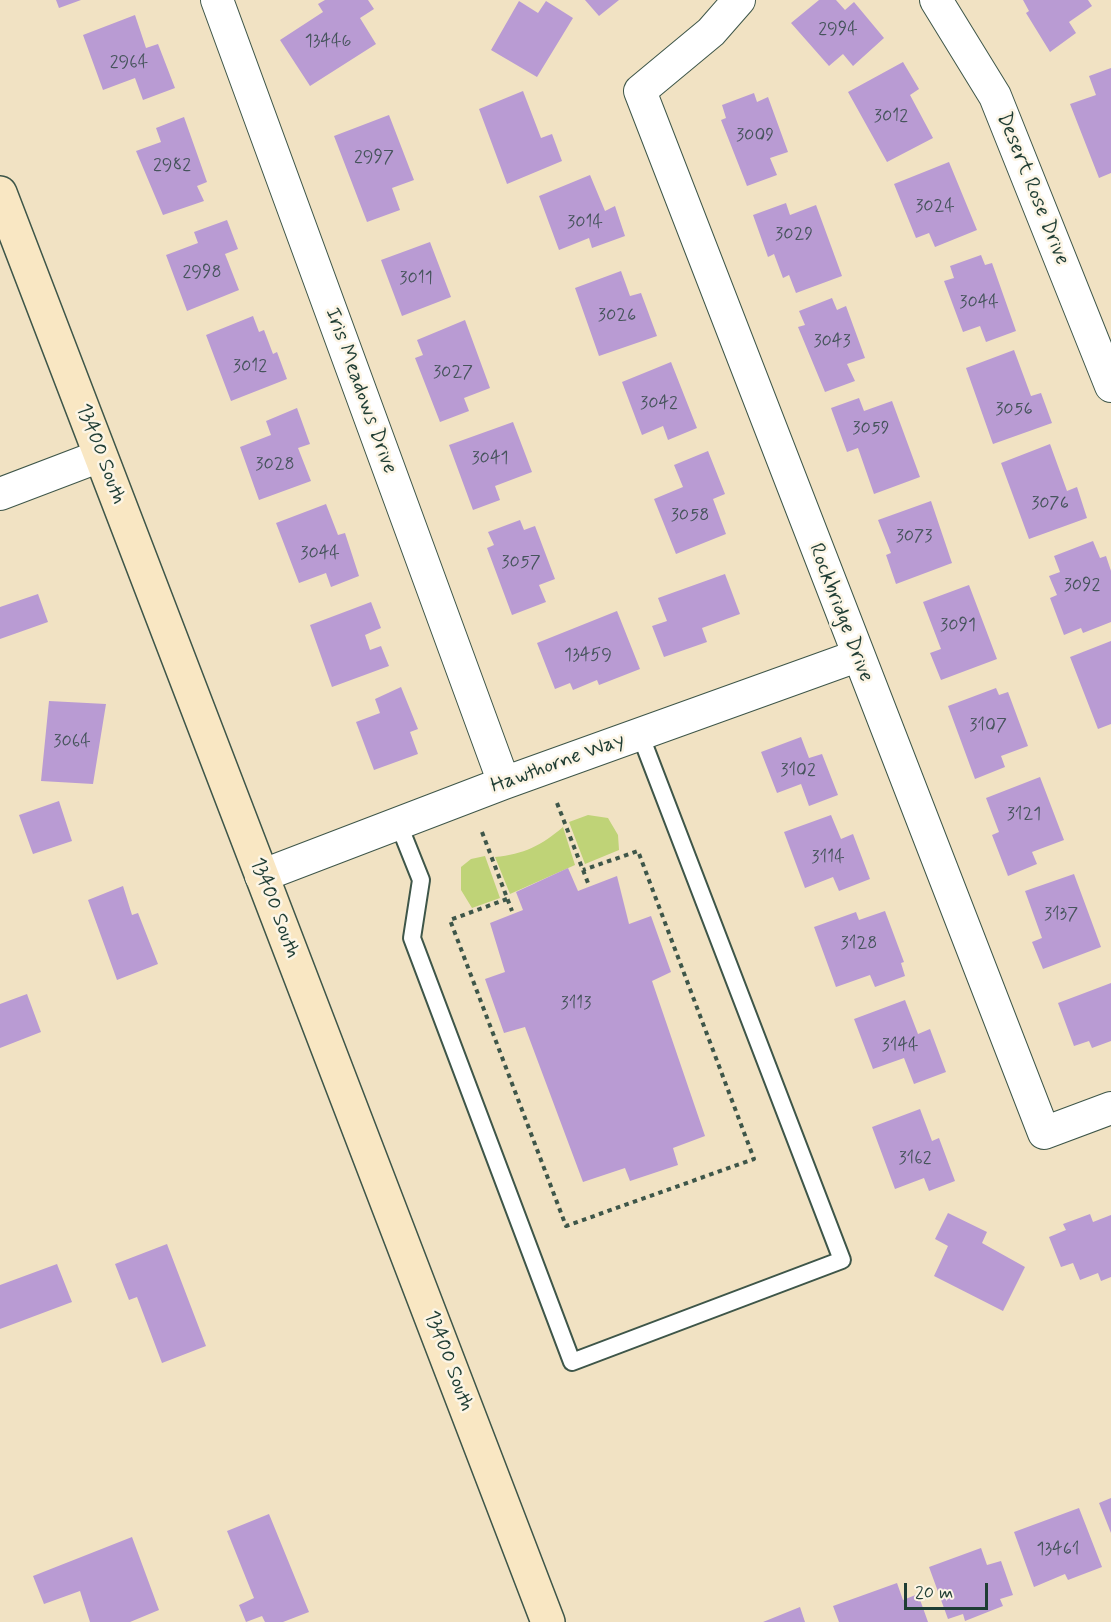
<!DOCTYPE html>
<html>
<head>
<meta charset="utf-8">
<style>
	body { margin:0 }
	#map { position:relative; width:1111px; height:1622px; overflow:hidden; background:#f1e2c3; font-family:Mynerve,sans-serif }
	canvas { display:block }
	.scale { position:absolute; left:904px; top:1583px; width:84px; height:27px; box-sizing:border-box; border:3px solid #1f3d34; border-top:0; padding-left:8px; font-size:18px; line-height:21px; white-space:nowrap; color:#1f3d34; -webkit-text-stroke:4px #fcf5e5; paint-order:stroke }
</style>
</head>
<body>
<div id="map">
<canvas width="1111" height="1622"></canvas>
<div class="scale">20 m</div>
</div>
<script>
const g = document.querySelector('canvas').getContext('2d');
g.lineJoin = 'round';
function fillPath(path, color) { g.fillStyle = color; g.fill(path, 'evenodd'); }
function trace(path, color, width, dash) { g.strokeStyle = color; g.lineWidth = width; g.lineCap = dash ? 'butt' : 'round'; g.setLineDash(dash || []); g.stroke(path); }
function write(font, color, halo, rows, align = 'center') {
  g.font = font + ' Mynerve,sans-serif'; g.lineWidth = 5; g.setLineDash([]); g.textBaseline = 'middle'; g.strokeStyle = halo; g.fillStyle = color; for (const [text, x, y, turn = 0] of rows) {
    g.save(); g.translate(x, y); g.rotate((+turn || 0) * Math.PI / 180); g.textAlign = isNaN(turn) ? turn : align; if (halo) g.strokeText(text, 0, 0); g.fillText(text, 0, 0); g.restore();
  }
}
fillPath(new Path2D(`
	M588,815L608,818L618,835L619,850L585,864L569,822Z
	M563,827L575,865L510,894L495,857C524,854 541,846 563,827Z
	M485,856L500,898L472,908L461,890V867L471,859Z`), '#bfd377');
fillPath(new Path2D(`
	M56,0H81L59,8Z
	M325,0H368L374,9L360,18L376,44L310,86L280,40L323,12L318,4Z
	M585,0H619L599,16Z
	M819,0H836L845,10L854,2L884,38L853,66L843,54L829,66L791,23Z
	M1023,0H1088L1092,6L1069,22L1076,33L1050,52L1026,13L1029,11Z
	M519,1L538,13L546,1L573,18L537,77L491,50Z
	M135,15L146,48L158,44L175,88L143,100L135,78L103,90L83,35Z
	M903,62L919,89L910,95L933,138L887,162L848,92Z
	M1111,68V173L1099,178L1070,104L1096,95L1089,76Z
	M523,91L541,138L552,134L562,161L507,184L479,109Z
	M754,93L757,102L768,97L788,152L770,158L777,175L747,186L721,120L726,118L722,105Z
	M389,115L414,180L392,188L400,210L367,222L334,136Z
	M184,117L207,182L197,186L204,201L163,215L136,151L161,142L156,128Z
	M949,162L977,230L935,247L929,233L916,238L894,184Z
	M590,175L605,211L615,206L625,236L592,248L589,238L559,250L539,196Z
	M786,203L790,215L816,205L842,276L796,293L789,275L783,278L774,254L768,257L753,215Z
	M227,220L238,249L225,254L239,290L187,311L166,255L198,243L194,232Z
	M430,242L451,297L402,316L381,260Z
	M981,255L985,265L992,263L1016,331L986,342L980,326L963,332L944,281L954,278L950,266Z
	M621,271L630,296L641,293L657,336L599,356L575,288Z
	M832,298L837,310L846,306L865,358L847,364L855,381L825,392L798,327L805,325L799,311Z
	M253,316L259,332L264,330L273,354L277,352L287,379L231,401L206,335Z
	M465,320L490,388L464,398L469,411L440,422L415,358L423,355L417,340Z
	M1014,350L1031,396L1041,393L1052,423L993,444L966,368Z
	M671,362L697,428L668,440L663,426L642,435L622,382Z
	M859,398L864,411L892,401L920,477L874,494L858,448L847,452L831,408Z
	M297,408L310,444L298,448L311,481L259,500L240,447L271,435L266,421Z
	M513,422L532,472L495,486L500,500L473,510L449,445Z
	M1050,444L1067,491L1077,487L1087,518L1029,539L1001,463Z
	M708,451L725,494L713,499L726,534L676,554L654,499L683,487L674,465Z
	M931,501L952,563L896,584L886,555L891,553L878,520Z
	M326,504L338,535L345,533L359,576L331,587L326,573L299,583L276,523Z
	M520,520L524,530L535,526L555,579L539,585L546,602L512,615L487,548L494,545L488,532Z
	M1093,541L1100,558L1106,556L1111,571V622L1083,633L1081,628L1064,635L1050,598L1057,595L1049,576L1060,572L1054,556Z
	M725,574L740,614L702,628L707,642L664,657L652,626L667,621L658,598Z
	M969,585L997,659L941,680L930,653L941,649L923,602Z
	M38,594L48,622L0,639V607Z
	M371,602L381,628L365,635L370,650L381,646L389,666L332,687L310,625Z
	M617,611L640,669L599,685L597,680L573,690L570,683L555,689L537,643Z
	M1111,641V724L1098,729L1070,657Z
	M401,687L418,729L410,732L418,754L374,770L356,722L380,713L375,699Z
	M996,688L999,695L1008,692L1028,746L1001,756L1005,767L975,779L948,706Z
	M49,701L106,704L93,784L41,781Z
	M801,737L809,758L822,754L838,795L809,806L801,784L777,793L761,752Z
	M1040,777L1064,840L1032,852L1037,864L1008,876L992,835L999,832L986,798Z
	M59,801L72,841L33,854L19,815Z
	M831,815L841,839L853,834L870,879L839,891L833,877L805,888L784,832Z
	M568,868L578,891L617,876L629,924L651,916L671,972L652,981L705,1136L673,1148L678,1165L630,1181L625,1168L583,1182L525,1027L504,1033L485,979L505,972L490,923L523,910L516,892Z
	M1074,874L1101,947L1043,969L1032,942L1042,938L1025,891Z
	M123,886L132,915L138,913L158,964L117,980L88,900Z
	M885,911L904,962L901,963L905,976L875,987L870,975L836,987L814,927L856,912L859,920Z
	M1111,983V1041L1092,1048L1089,1041L1074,1046L1058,1003Z
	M27,994L41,1032L0,1048V1004Z
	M905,1000L918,1034L930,1029L946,1072L914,1084L904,1058L873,1069L854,1019Z
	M920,1109L932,1141L939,1138L955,1181L929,1191L924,1178L895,1189L872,1127Z
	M948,1213L987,1232L982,1243L1025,1267L1003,1311L934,1276L948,1246L935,1239Z
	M1090,1214L1093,1222L1111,1215V1277L1101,1281L1098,1273L1080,1280L1073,1263L1061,1267L1049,1237L1066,1230L1063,1224Z
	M167,1244L206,1346L162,1363L137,1297L129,1300L115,1264Z
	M57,1264L72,1302L0,1329V1285Z
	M1111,1498V1533L1099,1503Z
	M1079,1508L1102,1567L1068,1580L1065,1574L1034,1587L1014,1532Z
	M269,1514L309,1612L283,1622H265L262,1616L246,1622L239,1605L254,1598L227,1531Z
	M132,1537L159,1610L130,1622H90L80,1591L44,1604L33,1576Z
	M981,1548L987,1565L1001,1561L1013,1595L1000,1599L1003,1606L965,1621L963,1614L948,1619L929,1567Z
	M897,1583L903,1600L918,1594L928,1622H839L833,1606Z
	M800,1607L805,1622H763Z`), '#b99bd3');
const lane = new Path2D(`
	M399,825L421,880L412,938L572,1362L842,1260L640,734`);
const street = new Path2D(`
	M217,0L504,783
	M739,0L711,32L640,91L1044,1133L1111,1108
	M936,0L995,96L1111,386
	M0,494L100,456
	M261,876L504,783L857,656`);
const secondary = new Path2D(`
	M0,193L548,1622`);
trace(lane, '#3e5649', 20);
trace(street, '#3e5649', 34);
trace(secondary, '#3e5649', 36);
trace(new Path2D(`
	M557,803L588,883
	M482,832L512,911
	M507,899L450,920L566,1226L754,1159L638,851L583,870`), '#3e5649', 4, [4.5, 4.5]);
trace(lane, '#fff', 16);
trace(street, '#fff', 32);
trace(secondary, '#f9e7c3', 33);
write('18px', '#46545c', null, [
	["2994",838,30],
	["13446",328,42],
	["2964",129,63],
	["3012",891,117],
	["3009",755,136],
	["2997",374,158],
	["2982",172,166],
	["3024",935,207],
	["3014",585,223],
	["3029",794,235],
	["2998",202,273],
	["3011",416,279],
	["3044",979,303],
	["3026",617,316],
	["3043",832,342],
	["3012",250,367],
	["3027",453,373],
	["3042",659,404],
	["3056",1014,410],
	["3059",871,429],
	["3041",490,459],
	["3028",275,465],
	["3076",1050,504],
	["3058",690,516],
	["3073",914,537],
	["3044",320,554],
	["3057",521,563],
	["3092",1082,586],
	["3091",958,626],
	["13459",588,656],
	["3107",988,726],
	["3064",72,742],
	["3102",798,771],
	["3121",1024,815],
	["3114",828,858],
	["3137",1061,915],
	["3128",859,944],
	["3113",576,1004],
	["3144",900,1046],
	["3162",915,1159],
	["13461",1058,1550]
]);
write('21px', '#1f3d34', '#fcf5e5', [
	["Desert Rose Drive",1032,189,68],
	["Iris Meadows Drive",360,391,70],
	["13400 South",100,454,69],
	["Rockbridge Drive",840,613,69],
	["Hawthorne Way",558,764,-20],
	["13400 South",274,908,69],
	["13400 South",448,1361,69]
]);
</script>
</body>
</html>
